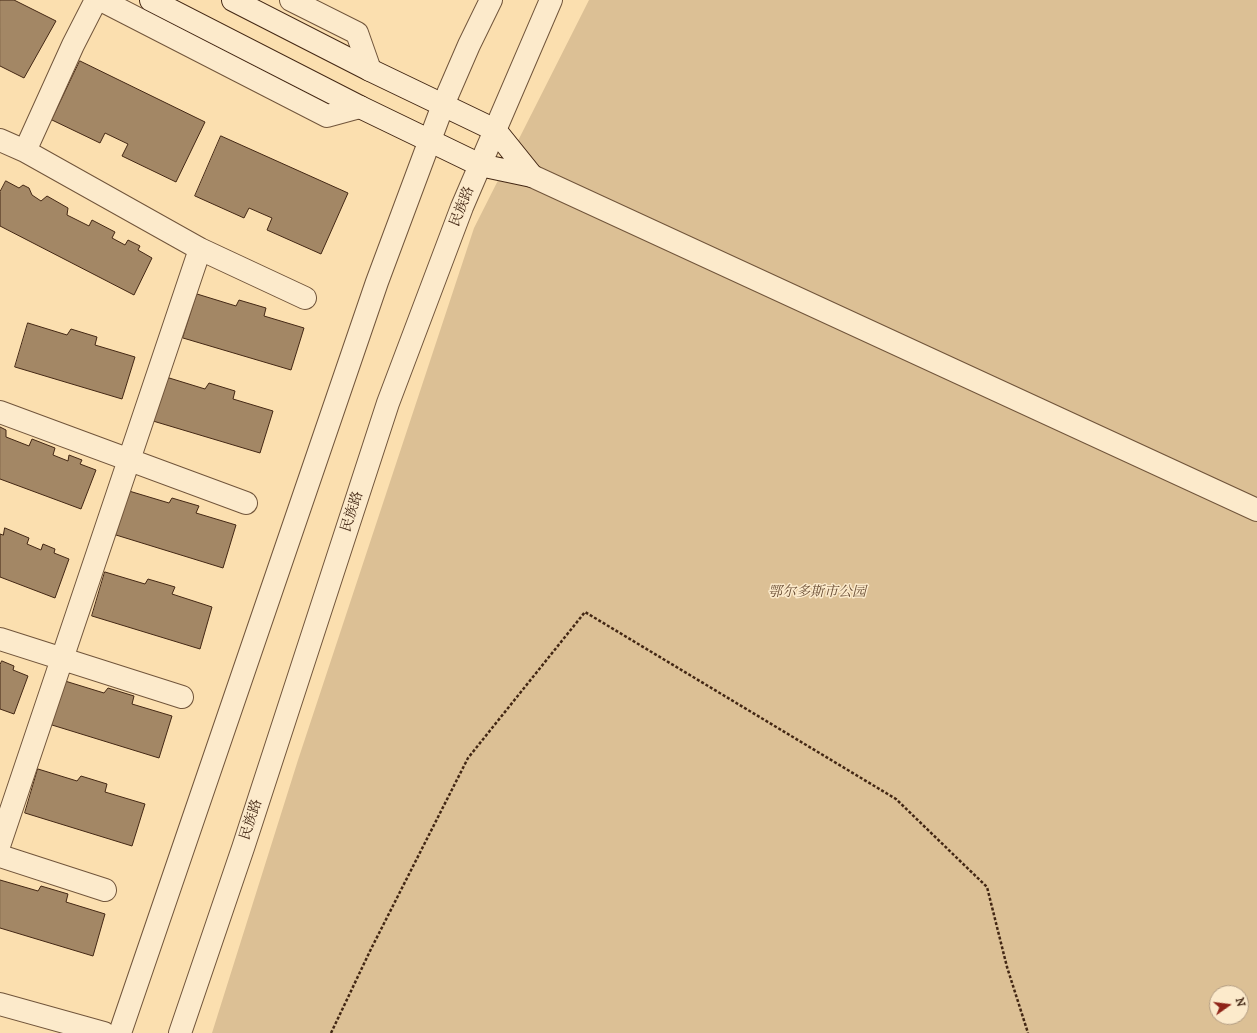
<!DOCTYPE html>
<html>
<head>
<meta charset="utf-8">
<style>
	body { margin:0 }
	#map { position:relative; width:1257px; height:1033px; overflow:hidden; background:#fbdfaf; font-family:"IM FELL DW Pica",serif }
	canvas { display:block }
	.north { position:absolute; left:1209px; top:985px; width:40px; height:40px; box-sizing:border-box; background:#fceacb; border:1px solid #b29c82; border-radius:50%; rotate:76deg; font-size:11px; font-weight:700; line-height:16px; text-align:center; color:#432714 }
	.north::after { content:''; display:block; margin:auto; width:14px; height:18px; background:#8f2418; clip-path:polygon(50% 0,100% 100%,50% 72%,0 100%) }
</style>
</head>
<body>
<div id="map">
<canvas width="1257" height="1033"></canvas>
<div class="north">N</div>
</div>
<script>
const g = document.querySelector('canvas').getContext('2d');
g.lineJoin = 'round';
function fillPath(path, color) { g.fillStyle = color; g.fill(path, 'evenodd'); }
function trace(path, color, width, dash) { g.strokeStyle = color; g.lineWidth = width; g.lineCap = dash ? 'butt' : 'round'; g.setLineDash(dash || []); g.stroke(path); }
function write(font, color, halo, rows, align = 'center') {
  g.font = font + ' "IM FELL DW Pica","Noto Serif SC",serif'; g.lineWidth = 3; g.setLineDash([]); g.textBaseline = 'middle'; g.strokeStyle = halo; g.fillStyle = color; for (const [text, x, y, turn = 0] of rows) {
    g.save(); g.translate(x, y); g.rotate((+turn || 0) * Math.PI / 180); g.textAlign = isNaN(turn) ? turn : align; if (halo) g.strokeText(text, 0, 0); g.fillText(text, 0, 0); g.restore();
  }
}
fillPath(new Path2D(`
	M589,0H1257V1033H212L298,760L474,228ZM1217,993H1241V1017H1217Z`), '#dcc095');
const building = new Path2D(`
	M0,0H14L56,21L24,78L0,66Z
	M80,61L205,122L176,182L122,156L128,144L105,133L100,143L52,120Z
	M221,136L348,193L321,254L267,230L272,218L249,208L244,218L195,196Z
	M6,181L19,188L23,185L29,188L32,195L41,201L47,196L68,208L67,215L89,226L92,220L115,232L112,238L125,245L128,240L140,246L138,250L152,258L134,295L0,226V192Z
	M197,294L236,306L239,300L266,308L264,316L304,328L291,370L183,338Z
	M28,323L67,335L71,329L97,337L95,345L135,357L122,399L15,367Z
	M166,377L205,389L209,383L235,391L233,399L273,411L260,453L153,421Z
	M0,427L6,430V437L29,446L32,439L55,448L53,455L68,461L69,455L82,460L80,464L96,470L81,509L0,479Z
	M129,491L169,503L172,498L199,506L196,513L236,525L223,568L116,535Z
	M5,528L29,538L27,544L41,550L43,544L55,549L54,553L69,559L55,598L0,577V534L3,535Z
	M105,572L145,584L148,579L175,587L172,594L212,607L200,649L92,616Z
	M2,661L14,666L13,670L28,676L14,714L0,709V665Z
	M65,681L104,693L108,688L134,696L132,704L172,716L159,758L52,725Z
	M38,769L77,781L81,776L107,784L105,792L145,804L132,846L25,813Z
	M0,880L38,891L41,886L68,894L66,902L105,914L93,956L0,928Z`);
fillPath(building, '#a38765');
trace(building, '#432714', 1);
const minor = new Path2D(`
	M0,140L25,151L73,45L96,0
	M200,249L305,298
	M0,412L246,503
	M0,639L182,697
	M0,843L200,249L25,151
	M0,856L105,890
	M0,1004L104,1033`);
const tertiary = new Path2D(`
	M101,0L327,116L360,107
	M291,0L357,33L370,70
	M532,176L1257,510
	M120,1033L377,282L443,105L469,45L491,0
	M180,1033L243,848L388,403L462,207L551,0`);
const secondary = new Path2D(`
	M151,0L360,107L480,165L532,176
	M233,0L370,70L495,130L532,176`);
trace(minor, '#71553b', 24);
trace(tertiary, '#71553b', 24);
trace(secondary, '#432714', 24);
trace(new Path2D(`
	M331,1033L371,949L468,758L585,612L896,799L987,887L1007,967L1028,1033`), '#432714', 2.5, [3, 2]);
trace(minor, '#fceacb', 22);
trace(tertiary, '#fceacb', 22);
trace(secondary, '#fceacb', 22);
write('14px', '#432714', '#fceacb', [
	["民族路",463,207,-68],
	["民族路",353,512,-72],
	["民族路",252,820,-72]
]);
write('italic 14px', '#694d34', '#fceacb', [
	["鄂尔多斯市公园",817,593]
]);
</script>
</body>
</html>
